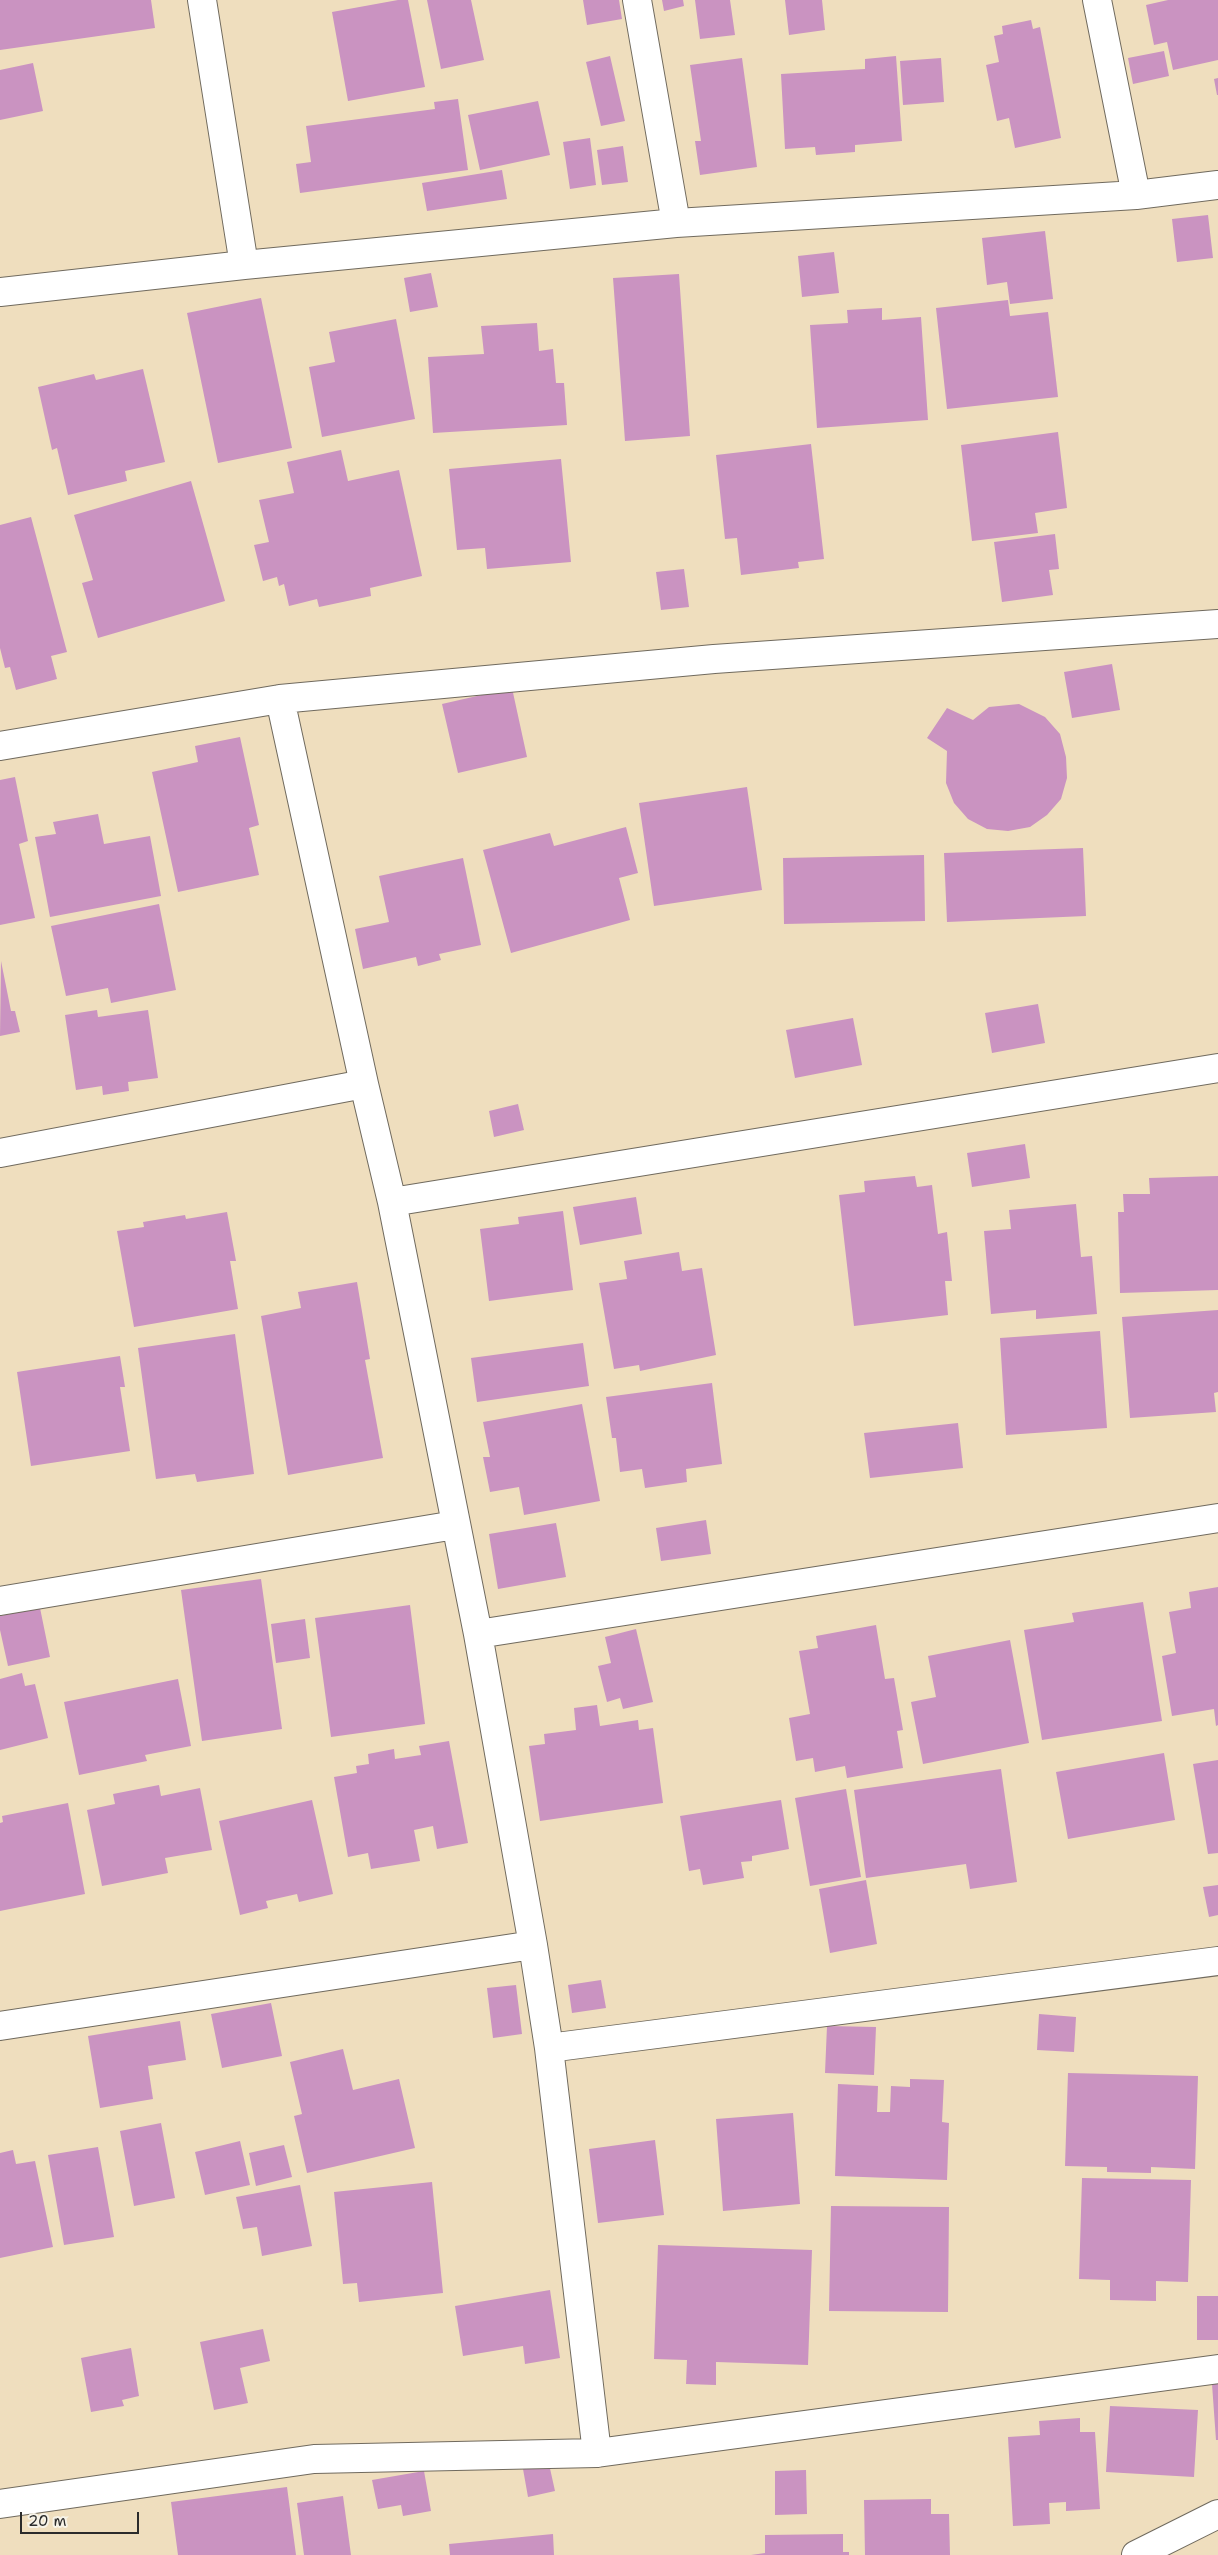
<!DOCTYPE html>
<html>
<head>
<meta charset="utf-8">
<style>
	body { margin:0 }
	#map { position:relative; width:1218px; height:2555px; overflow:hidden; background:#efdebe; font-family:"Shantell Sans",sans-serif }
	canvas { display:block }
	.scale { position:absolute; left:20px; top:2512px; width:119px; height:22px; box-sizing:border-box; border:2px solid #2b2b2b; border-top:0; padding-left:6px; font-size:15px; line-height:18px; white-space:nowrap; color:#2b2b2b; -webkit-text-stroke:4px #f7f3e8; paint-order:stroke }
</style>
</head>
<body>
<div id="map">
<canvas width="1218" height="2555"></canvas>
<div class="scale">20 m</div>
</div>
<script>
const g = document.querySelector('canvas').getContext('2d');
g.lineJoin = 'round';
function fillPath(path, color) { g.fillStyle = color; g.fill(path, 'evenodd'); }
function trace(path, color, width, dash) { g.strokeStyle = color; g.lineWidth = width; g.lineCap = dash ? 'butt' : 'round'; g.setLineDash(dash || []); g.stroke(path); }
fillPath(new Path2D(`
	M0,0H151L155,28L0,50Z
	M398,0H408L425,87L348,101L332,12Z
	M427,0H471L484,60L441,69Z
	M583,0H619L622,19L587,25Z
	M662,0H683L684,6L664,11Z
	M695,0H730L735,35L700,39Z
	M785,0H822L825,30L789,35Z
	M1168,0H1218V60L1173,70L1167,42L1154,45L1146,5Z
	M1031,20L1033,29L1040,27L1061,138L1015,148L1009,118L997,121L986,65L999,62L994,36L1003,34L1002,26Z
	M1164,51L1169,76L1133,84L1128,58Z
	M610,56L625,121L601,126L586,62Z
	M896,56L902,141L855,145V152L816,155L815,147L785,149L781,74L865,69V59Z
	M742,58L757,167L700,175L695,141H701L690,65Z
	M941,58L944,102L903,105L900,61Z
	M33,63L43,111L0,120V70Z
	M1218,78V95H1217L1214,79Z
	M458,99L468,170L300,193L296,164L311,162L306,126L435,109L434,102Z
	M538,101L550,155L480,170L468,115Z
	M590,138L596,185L570,189L563,142Z
	M623,146L628,182L602,185L597,150Z
	M502,170L507,199L427,211L422,183Z
	M1208,215L1213,258L1177,262L1172,219Z
	M1045,231L1053,299L1010,304L1007,282L987,285L982,238Z
	M834,252L839,293L802,297L798,256Z
	M431,273L438,307L410,312L404,278Z
	M679,274L690,436L625,441L613,278Z
	M261,298L292,448L218,463L187,313Z
	M1008,300L1010,316L1048,312L1058,397L947,409L936,308Z
	M882,308V320L921,317L928,420L817,428L810,325L848,323L847,310Z
	M396,319L415,419L322,437L309,367L335,362L329,332Z
	M537,323L539,351L553,349L556,383H564L567,425L433,433L428,357L484,354L481,326Z
	M143,369L165,462L125,471L127,481L68,495L57,448L52,450L38,387L94,374L96,380Z
	M1058,432L1067,508L1035,513L1038,533L972,541L961,445Z
	M811,444L824,559L798,562L799,568L741,575L737,538L725,539L716,455Z
	M341,450L348,481L399,470L422,576L370,588L371,596L319,607L317,599L289,606L284,584L279,586L277,577L263,581L254,545L269,542L259,500L294,493L287,462Z
	M561,459L571,562L487,569L485,548L457,550L449,469Z
	M191,481L225,601L98,638L82,583L93,580L74,515Z
	M31,517L67,652L51,656L57,679L16,690L10,667L5,668L0,648V525Z
	M1055,534L1059,569L1049,570L1053,595L1002,602L994,542Z
	M684,569L689,607L661,610L656,572Z
	M1112,664L1120,710L1072,718L1064,672Z
	M512,688L527,757L458,773L442,704Z
	M1019,704L1045,717L1060,734L1066,757L1067,778L1061,799L1047,815L1030,827L1008,831L987,829L968,819L954,803L946,783L947,751L927,738L947,708L973,720L989,707Z
	M240,737L259,825L249,828L259,875L178,892L152,772L198,762L195,746Z
	M15,777L28,841L19,844L35,918L0,925V780Z
	M747,787L762,890L654,906L639,803Z
	M98,814L104,844L150,836L161,896L50,917L35,837L56,834L53,822Z
	M626,827L638,873L619,878L630,920L511,953L483,850L550,833L554,846Z
	M1083,848L1086,916L947,922L944,853Z
	M924,855L925,921L784,924L783,858Z
	M463,858L481,945L439,954L441,960L418,966L416,957L363,969L355,929L389,922L379,876Z
	M159,904L176,990L111,1003L108,988L66,996L51,926Z
	M1,961L11,1011H15L20,1032L0,1036Z
	M1038,1004L1045,1043L992,1053L985,1013Z
	M97,1010L98,1017L148,1010L158,1078L128,1082L129,1091L103,1095L102,1086L76,1090L65,1015Z
	M853,1018L862,1065L795,1078L786,1030Z
	M518,1104L524,1130L494,1137L489,1111Z
	M1025,1144L1030,1178L972,1187L967,1153Z
	M915,1176L917,1187L932,1185L938,1234L947,1232L952,1281H945L948,1315L854,1326L839,1195L865,1192L864,1181Z
	M1218,1176V1290L1120,1293L1118,1212H1124L1123,1194H1150L1149,1178Z
	M636,1197L642,1234L580,1245L573,1207Z
	M1076,1204L1081,1257L1092,1256L1097,1314L1036,1319V1310L991,1314L984,1231L1011,1229L1009,1210Z
	M563,1211L573,1290L489,1301L480,1229L519,1224L518,1217Z
	M227,1212L236,1261H230L238,1309L134,1327L117,1231L144,1227L143,1222L185,1215L186,1219Z
	M679,1252L682,1271L702,1268L716,1355L640,1371L639,1365L614,1369L599,1283L627,1279L624,1261Z
	M357,1282L370,1359L365,1360L383,1458L288,1475L261,1316L301,1308L298,1292Z
	M1218,1310V1392L1214,1393L1216,1412L1130,1418L1122,1317Z
	M1100,1331L1107,1428L1006,1435L1000,1338Z
	M235,1334L254,1474L197,1482L195,1474L156,1479L138,1348Z
	M583,1343L589,1386L477,1402L471,1358Z
	M120,1356L125,1387H120L130,1451L31,1466L17,1372Z
	M712,1383L722,1464L686,1469L687,1482L645,1488L642,1469L620,1472L616,1438H612L606,1397Z
	M582,1404L600,1501L524,1515L519,1487L490,1492L483,1457H490L483,1422Z
	M958,1423L963,1468L870,1478L864,1433Z
	M706,1520L711,1554L661,1561L656,1528Z
	M556,1523L566,1577L498,1589L489,1534Z
	M261,1579L282,1729L202,1741L181,1590Z
	M1218,1587V1725L1216,1726L1214,1709L1172,1716L1162,1656L1176,1653L1169,1612L1191,1608L1189,1592Z
	M1143,1602L1162,1721L1042,1740L1024,1630L1074,1622L1072,1613Z
	M410,1605L425,1724L331,1737L315,1618Z
	M40,1608L50,1657L8,1666L0,1630V1616Z
	M305,1619L310,1658L276,1663L271,1624Z
	M876,1625L885,1679L894,1678L903,1730L897,1731L903,1768L847,1778L845,1766L815,1772L813,1758L796,1761L789,1718L810,1714L799,1651L818,1648L816,1636Z
	M636,1629L653,1702L623,1709L620,1698L607,1702L598,1666L611,1663L605,1637Z
	M1010,1640L1029,1743L923,1764L911,1702L936,1697L928,1656Z
	M22,1673L25,1686L35,1684L48,1738L0,1750V1679Z
	M178,1679L191,1746L145,1755L147,1761L79,1775L64,1702Z
	M597,1705L600,1726L638,1720L639,1730L653,1728L663,1803L540,1821L529,1746L545,1744L544,1734L576,1730L574,1708Z
	M449,1741L468,1843L437,1849L433,1826L414,1830L420,1861L371,1869L368,1853L348,1857L334,1777L357,1773L356,1766L369,1764L368,1754L394,1749L395,1759L421,1755L419,1746Z
	M1164,1753L1175,1820L1068,1839L1056,1772Z
	M1218,1760V1853L1208,1854L1193,1764Z
	M1001,1769L1017,1882L970,1889L966,1864L866,1878L854,1790Z
	M159,1785L161,1796L200,1788L212,1850L165,1858L168,1873L102,1886L87,1810L115,1804L113,1794Z
	M846,1789L861,1877L810,1886L795,1798Z
	M312,1800L333,1894L299,1902L297,1894L266,1901L268,1908L240,1915L219,1821Z
	M781,1800L789,1849L752,1856V1861L741,1862L744,1878L703,1885L700,1869L689,1871L680,1816Z
	M68,1803L85,1894L0,1911V1823L3,1822L2,1816Z
	M866,1880L877,1944L830,1953L819,1889Z
	M1218,1885V1915L1209,1917L1203,1887Z
	M601,1980L606,2008L572,2013L568,1985Z
	M516,1985L522,2034L493,2038L487,1988Z
	M271,2003L282,2056L222,2068L211,2014Z
	M1039,2014L1076,2017L1074,2052L1037,2050Z
	M180,2021L186,2060L148,2066L153,2099L100,2108L88,2036Z
	M827,2026L876,2027L874,2075L825,2073Z
	M343,2049L353,2090L399,2079L415,2148L307,2173L294,2116L302,2114L290,2062Z
	M1068,2073L1198,2076L1195,2169L1151,2167V2173L1107,2172V2167L1065,2166Z
	M910,2079L944,2080L942,2122L949,2123L947,2180L835,2176L838,2084L878,2086L877,2112H890L891,2086L910,2087Z
	M793,2113L800,2204L723,2211L716,2119Z
	M161,2123L175,2198L134,2206L120,2131Z
	M655,2140L664,2215L598,2223L589,2149Z
	M240,2141L250,2185L205,2195L195,2152Z
	M284,2145L292,2177L256,2186L249,2153Z
	M98,2147L114,2237L64,2245L48,2155Z
	M13,2150L16,2164L35,2161L53,2247L0,2258V2153Z
	M1082,2178L1191,2180L1188,2282L1156,2281V2301L1110,2300V2280L1079,2279Z
	M432,2182L443,2293L359,2302L357,2283L343,2284L334,2192Z
	M300,2185L312,2246L262,2256L257,2227L243,2229L236,2197Z
	M831,2206L949,2207L948,2312L829,2311Z
	M658,2245L812,2250L808,2365L716,2362V2385L686,2384L687,2360L654,2359Z
	M550,2290L560,2358L525,2364L523,2346L463,2356L455,2306Z
	M1197,2296H1218V2340H1197Z
	M263,2329L270,2361L240,2368L248,2403L214,2410L200,2342Z
	M131,2348L139,2396L122,2400L124,2406L91,2412L81,2358Z
	M1218,2383V2440H1216L1212,2384Z
	M1110,2406L1198,2410L1194,2477L1106,2472Z
	M1080,2418V2432H1095L1100,2509L1066,2511V2502L1049,2503L1050,2524L1013,2526L1008,2437L1040,2435L1039,2421Z
	M549,2464L555,2491L528,2497L523,2469Z
	M806,2470L807,2514L775,2515V2471Z
	M424,2471L431,2511L403,2516L401,2505L378,2509L372,2480Z
	M287,2487L296,2555H178L171,2502Z
	M343,2496L351,2555H304L297,2503Z
	M931,2499V2514H949L950,2555H865L864,2500Z
	M553,2534L554,2555H450L449,2544Z
	M843,2534V2552H849V2555H751L765,2553V2535Z`), '#ca93c1');
const street = new Path2D(`
	M202,0L244,265L676,223L1136,195L1218,185
	M637,0L676,223
	M1097,0L1136,195
	M0,292L244,265
	M280,699L364,1084L392,1202L478,1634L533,1945L549,2048L1218,1961
	M0,746L280,699L714,659L1218,624
	M0,1153L364,1084
	M392,1202L1218,1068
	M0,1601L455,1525
	M478,1634L1218,1518
	M0,2026L533,1945
	M549,2048L597,2453
	M0,2504L314,2459L597,2453L1218,2369
	M1136,2555L1218,2514`);
trace(street, '#706a5e', 30);
trace(street, '#fff', 28);
</script>
</body>
</html>
